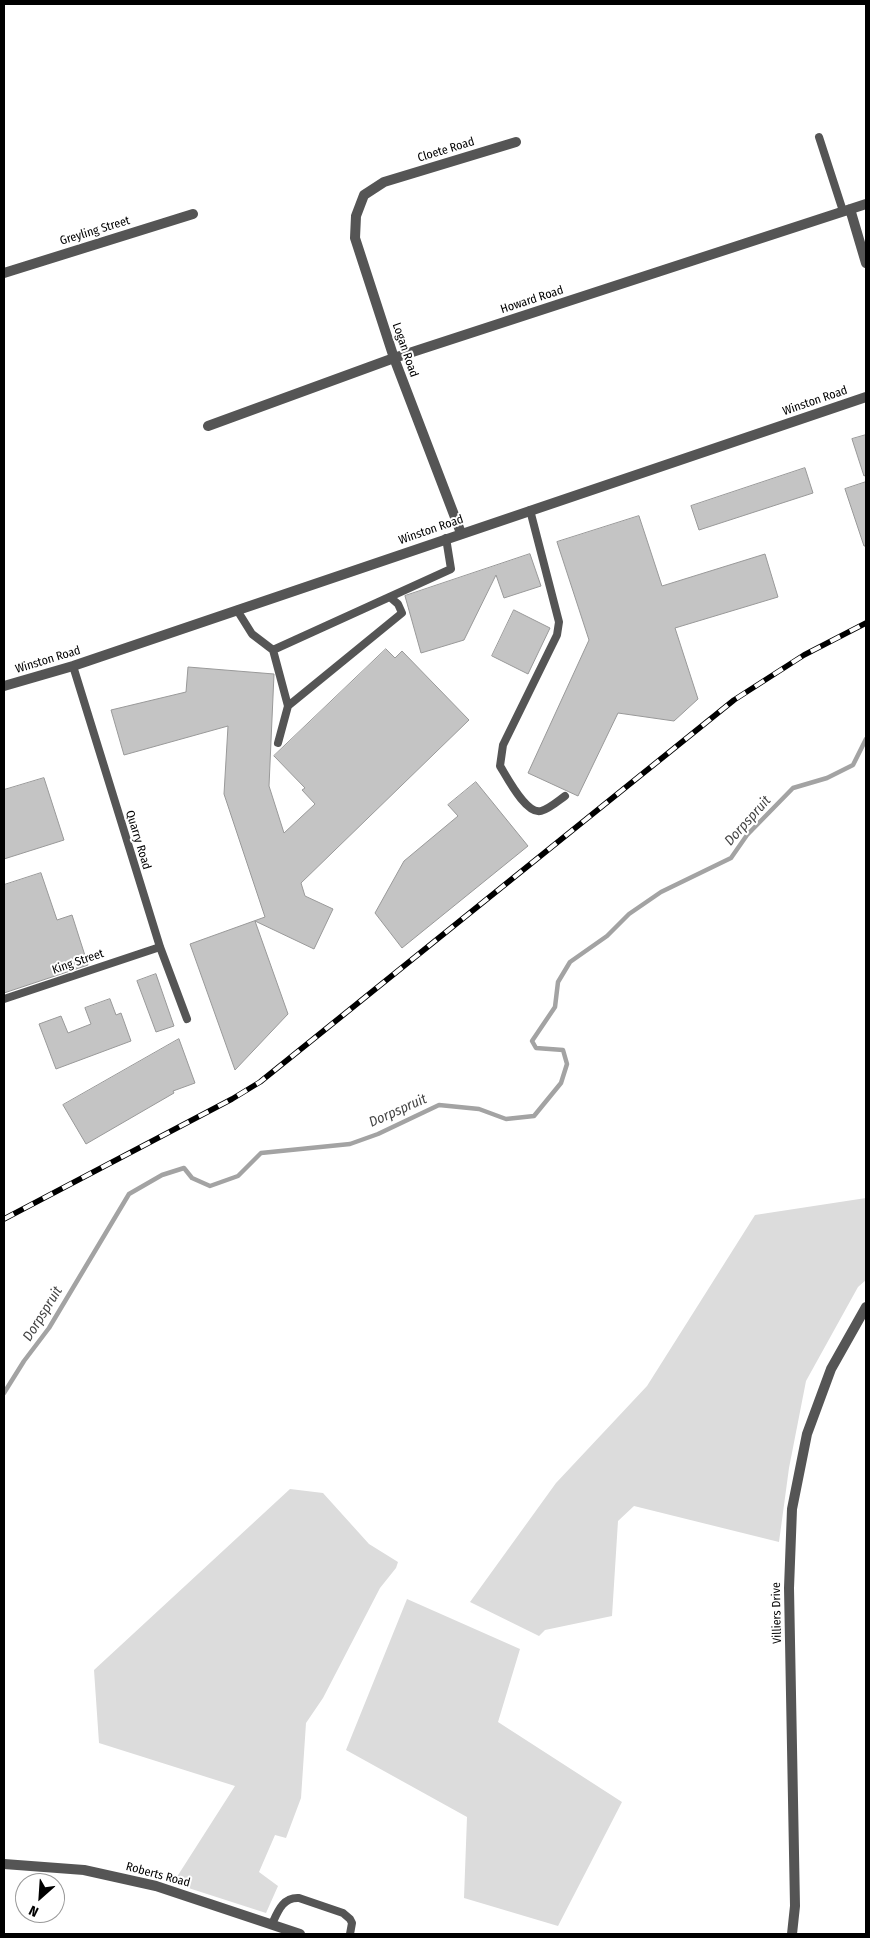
<!DOCTYPE html>
<html>
<head>
<meta charset="utf-8">
<style>
	body { margin:0 }
	#map { position:relative; width:870px; height:1938px; overflow:hidden; background:#fff; font-family:"Fira Sans Condensed",sans-serif }
	canvas { display:block }
	.frame { position:absolute; inset:0; border:5px solid #000; pointer-events:none }
	.north { position:absolute; left:15px; top:1873px; width:50px; height:50px; box-sizing:border-box; background:#fff; border:1px solid #999; border-radius:50%; rotate:206deg; font-size:14px; font-weight:700; line-height:20px; text-align:center; color:#000 }
	.north::after { content:''; display:block; margin:auto; width:18px; height:22px; background:#000; clip-path:polygon(50% 0,100% 100%,50% 72%,0 100%) }
</style>
</head>
<body>
<div id="map">
<canvas width="870" height="1938"></canvas>
<div class="frame"></div>
<div class="north">N</div>
</div>
<script>
const g = document.querySelector('canvas').getContext('2d');
g.lineJoin = 'round';
function fillPath(path, color) { g.fillStyle = color; g.fill(path, 'evenodd'); }
function trace(path, color, width, dash) { g.strokeStyle = color; g.lineWidth = width; g.lineCap = dash ? 'butt' : 'round'; g.setLineDash(dash || []); g.stroke(path); }
function write(font, color, halo, rows, align = 'center') {
  g.font = font + ' "Fira Sans Condensed",sans-serif'; g.lineWidth = 4; g.setLineDash([]); g.textBaseline = 'middle'; g.strokeStyle = halo; g.fillStyle = color; for (const [text, x, y, turn = 0] of rows) {
    g.save(); g.translate(x, y); g.rotate((+turn || 0) * Math.PI / 180); g.textAlign = isNaN(turn) ? turn : align; if (halo) g.strokeText(text, 0, 0); g.fillText(text, 0, 0); g.restore();
  }
}
fillPath(new Path2D(`
	M866,1198V1280L858,1287L806,1381L789,1468L779,1542L634,1506L618,1521L612,1616L545,1630L539,1636L470,1602L556,1483L647,1386L755,1215Z
	M290,1489L323,1493L369,1544L398,1562L396,1568L380,1588L323,1698L306,1723L301,1798L286,1838L275,1835L259,1872L278,1886L266,1913L173,1883L235,1786L99,1743L94,1670Z
	M407,1599L520,1649L498,1722L622,1802L558,1926L464,1898L467,1817L346,1750Z`), '#dcdcdc');
trace(new Path2D(`
	M4,1393L24,1361L49,1328L129,1194L162,1175L184,1168L192,1178L210,1186L238,1176L261,1153L350,1144L378,1134L439,1105L479,1109L506,1119L534,1116L561,1083L567,1064L563,1050L536,1048L532,1041L555,1007L558,982L570,962L607,936L629,914L661,892L731,858L747,835L793,788L827,778L853,765L866,739`), '#a3a3a3', 4.5);
const building = new Path2D(`
	M866,435V475L864,476L852,439Z
	M805,468L813,493L699,530L691,506Z
	M866,482V546H864L845,489Z
	M639,516L662,586L765,554L778,597L675,628L698,699L674,721L618,713L578,796L528,773L589,640L557,542Z
	M530,554L541,586L504,598L496,575L464,640L421,653L405,596Z
	M514,610L550,628L528,674L492,656Z
	M386,649L395,658L402,651L469,720L301,883L305,896L333,909L314,949L255,921L288,1014L235,1070L190,944L265,917L224,794L228,726L124,755L111,710L186,692L188,667L274,674L269,786L284,833L315,804L302,790L305,788L274,756Z
	M44,778L64,840L4,859V790Z
	M476,782L528,846L402,948L375,913L404,861L458,816L448,805Z
	M41,873L57,920L72,915L88,965L4,993V885Z
	M156,974L174,1026L156,1032L137,981Z
	M110,999L116,1015L121,1013L131,1041L56,1069L39,1024L61,1016L68,1033L91,1024L85,1008Z
	M179,1039L195,1083L173,1091L174,1093L86,1144L63,1105Z`);
fillPath(building, '#c4c4c4');
trace(building, '#999', 1);
trace(new Path2D(`
	M819,137L843,211
	M530,510L559,622L557,635L503,745L500,766C507,777 526,815 541,811C549,809 558,801 565,796
	M237,610L252,634L273,650L288,706L278,743
	M273,650L451,569L446,538
	M73,666L160,947L187,1019
	M288,706L402,613L398,604L391,598
	M4,999L160,947
	M272,1924C278,1911 283,1897 299,1898L343,1913L350,1919L352,1923L350,1934`), '#555', 8);
trace(new Path2D(`
	M850,209L866,263
	M4,273L193,214
	M208,426L394,358L866,204
	M461,533L394,358L355,238L356,216L364,195L384,182L516,142
	M4,1864L84,1870L156,1886L300,1934
	M792,1934L795,1906L789,1588L792,1509L807,1434L831,1369L866,1307`), '#555', 10);
trace(new Path2D(`
	M4,686L73,666L866,397`), '#555', 10);
const rail = new Path2D(`
	M4,1219L232,1099L260,1082L734,700L804,655L866,623`);
trace(rail, '#000', 5.5);
trace(rail, '#fff', 4, [11]);
write('12px', '#000', '#fff', [
	["Cloete Road",446,150,-17],
	["Greyling Street",95,231,-17],
	["Howard Road",532,300,-18],
	["Logan Road",405,350,71],
	["Winston Road",815,401,-19],
	["Winston Road",431,530,-19],
	["Winston Road",48,660,-17],
	["Quarry Road",138,840,73],
	["King Street",78,962,-19],
	["Villiers Drive",777,1613,-91],
	["Roberts Road",158,1875,15]
]);
write('italic 14px', '#444', '#fff', [
	["Dorpspruit",748,821,-48],
	["Dorpspruit",398,1111,-24],
	["Dorpspruit",43,1314,-58]
]);
</script>
</body>
</html>
